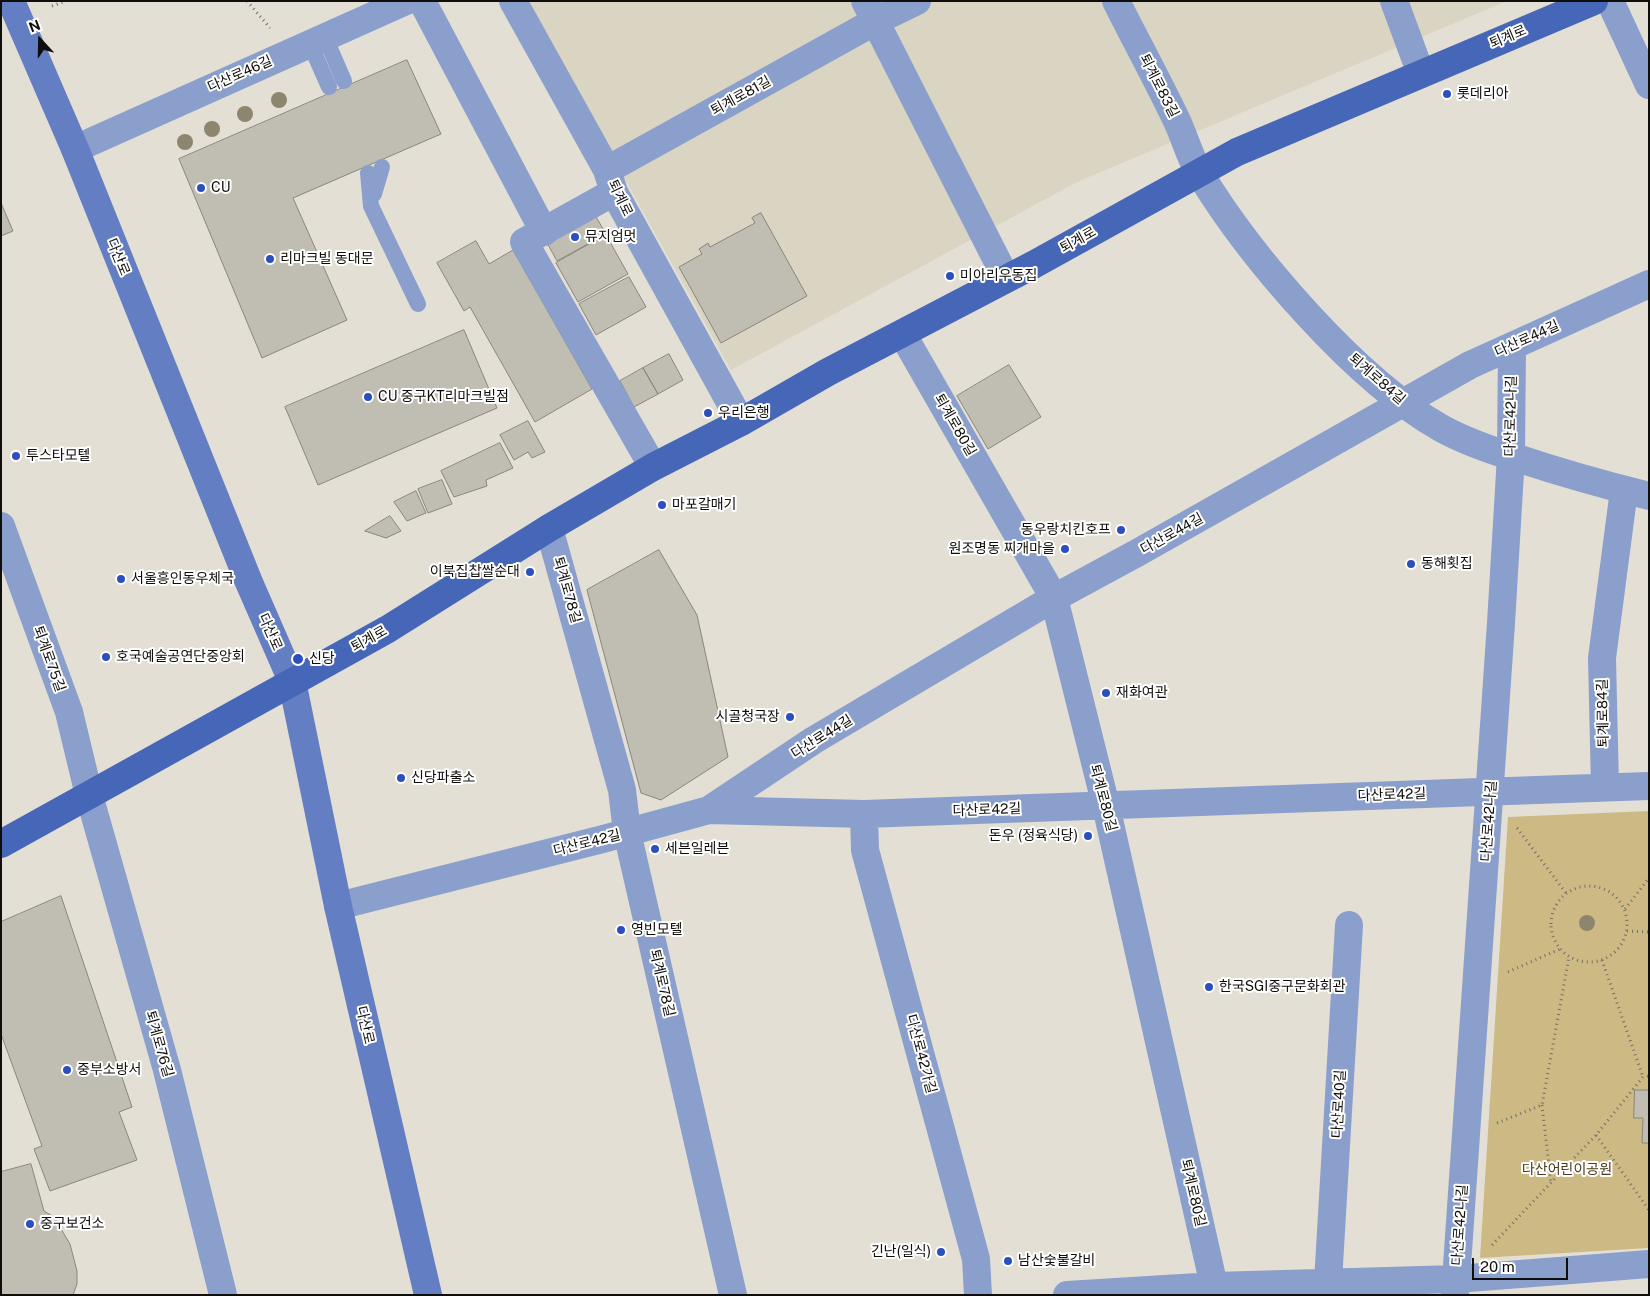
<!DOCTYPE html>
<html>
<head>
<meta charset="utf-8">
<style>
	body { margin:0 }
	#map { position:relative; width:1650px; height:1296px; overflow:hidden; background:#e3dfd5; font-family:"Public Sans",sans-serif }
	canvas { display:block }
	.frame { position:absolute; inset:0; border:2px solid #0f0e0a; pointer-events:none }
	.north { position:absolute; left:15px; top:15px; width:50px; height:50px; -webkit-text-stroke:4px #fff; paint-order:stroke; rotate:339deg; font-size:14px; font-weight:700; line-height:20px; text-align:center; color:#0f0e0a }
	.north::after { content:''; display:block; margin:auto; width:18px; height:22px; background:#0f0e0a; clip-path:polygon(50% 0,100% 100%,50% 72%,0 100%) }
	.scale { position:absolute; left:1472px; top:1258px; width:96px; height:22px; box-sizing:border-box; border:2px solid #0f0e0a; border-top:0; padding-left:6px; font-size:15px; line-height:18px; white-space:nowrap; color:#0f0e0a; -webkit-text-stroke:4px #fff; paint-order:stroke }
</style>
</head>
<body>
<div id="map">
<canvas width="1650" height="1296"></canvas>
<div class="frame"></div>
<div class="north">N</div>
<div class="scale">20 m</div>
</div>
<script>
const g = document.querySelector('canvas').getContext('2d');
g.lineJoin = 'round';
function fillPath(path, color) { g.fillStyle = color; g.fill(path, 'evenodd'); }
function trace(path, color, width, dash) { g.strokeStyle = color; g.lineWidth = width; g.lineCap = dash ? 'butt' : 'round'; g.setLineDash(dash || []); g.stroke(path); }
function write(font, color, halo, rows, align = 'center') {
  g.font = font + ' "Public Sans","Noto Sans KR",sans-serif'; g.lineWidth = 4; g.setLineDash([]); g.textBaseline = 'middle'; g.strokeStyle = halo; g.fillStyle = color; for (const [text, x, y, turn = 0] of rows) {
    g.save(); g.translate(x, y); g.rotate((+turn || 0) * Math.PI / 180); g.textAlign = isNaN(turn) ? turn : align; if (halo) g.strokeText(text, 0, 0); g.fillText(text, 0, 0); g.restore();
  }
}
fillPath(new Path2D(`
	M526,1H1507L1077,182L731,370Z`), '#dad4c2');
fillPath(new Path2D(`
	M1649,811V1248L1480,1258L1508,817Z`), '#cdb983');
const building = new Path2D(`
	M407,60L441,134L293,198L347,320L262,358L179,159Z
	M1,203L13,231L1,236Z
	M761,213L807,296L721,343L679,267L702,254L699,249L708,243L710,247L755,223L752,218Z
	M595,215L606,234L557,261L546,241Z
	M606,235L628,274L578,302L556,263Z
	M476,241L489,264L513,250L592,389L535,422L470,307L464,311L437,263Z
	M629,277L646,307L596,335L579,304Z
	M464,330L497,408L318,485L285,407Z
	M669,354L683,380L658,394L643,368Z
	M1009,365L1041,417L988,449L957,396Z
	M643,368L658,394L634,407L620,381Z
	M528,421L545,452L532,458L528,452L514,460L500,435Z
	M500,443L513,468L486,480L487,486L454,497L441,471Z
	M442,480L452,504L428,513L418,489Z
	M416,491L426,513L407,521L394,502Z
	M390,516L401,531L386,538L365,531Z
	M659,550L697,615L728,757L661,800L641,793L587,590Z
	M61,896L132,1107L119,1112L137,1160L50,1191L34,1149L42,1146L1,1034V922Z
	M1635,1090H1649V1143H1642L1643,1118H1634Z
	M31,1164L44,1211L54,1217L70,1244L77,1271V1284L73,1295H1V1172Z`);
fillPath(building, '#c0bdb3');
trace(building, '#8a867d', 1);
trace(new Path2D(`
	M247,1L270,28
	M52,6L66,1
	M1517,828L1566,893
	M1551 924a38 38 0 1 1 76 0a38 38 0 1 1-76 0Z
	M1625,909L1649,878
	M1627,931L1649,932
	M1602,960L1643,1077
	M1508,972L1560,949
	M1542,1105L1551,1183
	M1497,1123L1542,1105L1569,957
	M1596,1135L1649,1210
	M1492,1245L1596,1135L1643,1077L1649,1076`), '#726f68', 3, [1, 4]);
trace(new Path2D(`
	M325,37L344,81
	M310,44L329,87
	M368,173L371,206L418,304
	M374,194L382,167`), '#8b9fcd', 16);
trace(new Path2D(`
	M422,1L544,232
	M513,1L607,170L614,192L741,422
	M865,1L1006,278
	M1116,1C1136,41 1158,81 1177,121C1185,138 1190,158 1200,174C1251,258 1356,380 1441,428C1466,442 1493,451 1520,459C1562,473 1605,485 1649,496
	M1394,1L1421,74
	M1610,1L1649,85
	M75,149L406,1
	M607,170L874,22L917,1
	M614,192L524,242L653,467
	M903,335L1054,598L1106,806L1214,1286L1213,1295
	M1,526L69,712L89,795L167,1070L223,1295
	M549,528L622,790L627,832L733,1295
	M1605,787L1602,658L1624,490
	M709,810L814,740L1054,598L1137,553L1470,365L1649,284
	M864,814L865,850L976,1259L978,1295
	M338,906L603,839L709,810L864,814L1649,786
	M1328,1282L1349,925
	M1067,1295L1214,1286L1456,1279L1649,1264
	M1455,1295L1501,623L1511,456L1512,346`), '#8b9fcd', 28);
trace(new Path2D(`
	M11,1L75,149L248,580L292,681L338,906L428,1295`), '#637ec2', 28);
trace(new Path2D(`
	M1,844L388,629L549,528L653,467L741,422L828,372L1033,265L1237,152L1594,1`), '#4666b8', 28);
g.fillStyle = '#8d856e';
for (const [x, y] of [
	[279,100],
	[245,114],
	[212,129],
	[185,142],
	[1587,923]
]) { g.beginPath(); g.arc(x, y, 8, 0, 2 * Math.PI); g.fill(); }
for (const [x, y, r, color] of [
	[1447,94,5,"#2c4fbf"],
	[201,188,5,"#2c4fbf"],
	[575,237,5,"#2c4fbf"],
	[270,259,5,"#2c4fbf"],
	[950,276,5,"#2c4fbf"],
	[368,397,5,"#2c4fbf"],
	[708,413,5,"#2c4fbf"],
	[16,456,5,"#2c4fbf"],
	[662,505,5,"#2c4fbf"],
	[1121,530,5,"#2c4fbf"],
	[1065,549,5,"#2c4fbf"],
	[1411,564,5,"#2c4fbf"],
	[530,572,5,"#2c4fbf"],
	[121,579,5,"#2c4fbf"],
	[106,657,5,"#2c4fbf"],
	[298,659,6,"#2c4fbf"],
	[1106,693,5,"#2c4fbf"],
	[790,717,5,"#2c4fbf"],
	[401,778,5,"#2c4fbf"],
	[1088,836,5,"#2c4fbf"],
	[655,849,5,"#2c4fbf"],
	[621,930,5,"#2c4fbf"],
	[1209,987,5,"#2c4fbf"],
	[67,1070,5,"#2c4fbf"],
	[30,1224,5,"#2c4fbf"],
	[941,1252,5,"#2c4fbf"],
	[1008,1261,5,"#2c4fbf"]
]) { const dot = new Path2D(); dot.arc(x, y, r, 0, 2 * Math.PI); g.fillStyle = color; g.fill(dot); trace(dot, '#fff', 2); }
write('14px', '#0f0e0a', '#fff', [
	["퇴계로",1508,37,-23],
	["다산로46길",240,74,-24],
	["퇴계로83길",1159,86,63],
	["퇴계로81길",741,96,-29],
	["퇴계로",620,198,64],
	["퇴계로",1078,240,-29],
	["다산로",118,257,68],
	["다산로44길",1527,339,-24],
	["퇴계로84길",1377,379,41],
	["다산로42나길",1511,416,-89],
	["퇴계로80길",955,425,60],
	["다산로44길",1172,534,-29],
	["퇴계로78길",567,590,74],
	["다산로",270,632,66],
	["퇴계로",369,639,-29],
	["퇴계로75길",49,659,70],
	["퇴계로84길",1603,713,-91],
	["다산로44길",822,737,-32],
	["다산로42길",1392,795,-2],
	["퇴계로80길",1103,798,75],
	["다산로42길",987,810,-2],
	["다산로42나길",1489,821,-86],
	["다산로42길",587,843,-14],
	["퇴계로78길",662,983,77],
	["다산로",365,1025,77],
	["퇴계로76길",159,1044,74],
	["다산로42가길",921,1054,75],
	["다산로40길",1339,1104,-87],
	["퇴계로80길",1193,1193,77],
	["다산로42나길",1460,1225,-86]
]);
write('14px', '#0f0e0a', '#fff', [
	["롯데리아",1457,94],
	["CU",211,188],
	["뮤지엄멋",585,237],
	["리마크빌 동대문",280,259],
	["미아리우동집",960,276],
	["CU 중구KT리마크빌점",378,397],
	["우리은행",718,413],
	["투스타모텔",26,456],
	["마포갈매기",672,505],
	["동우랑치킨호프",1111,530,"right"],
	["원조명동 찌개마을",1055,549,"right"],
	["동해횟집",1421,564],
	["이북집찹쌀순대",520,572,"right"],
	["서울흥인동우체국",131,579],
	["호국예술공연단중앙회",116,657],
	["신당",309,659],
	["재화여관",1116,693],
	["시골청국장",780,717,"right"],
	["신당파출소",411,778],
	["돈우 (정육식당)",1078,836,"right"],
	["세븐일레븐",665,849],
	["영빈모텔",631,930],
	["한국SGI중구문화회관",1219,987],
	["중부소방서",77,1070],
	["중구보건소",40,1224],
	["긴난(일식)",931,1252,"right"],
	["남산숯불갈비",1018,1261]
], 'left');
write('14px', '#463b1a', '#fff', [
	["다산어린이공원",1567,1170]
]);
</script>
</body>
</html>
